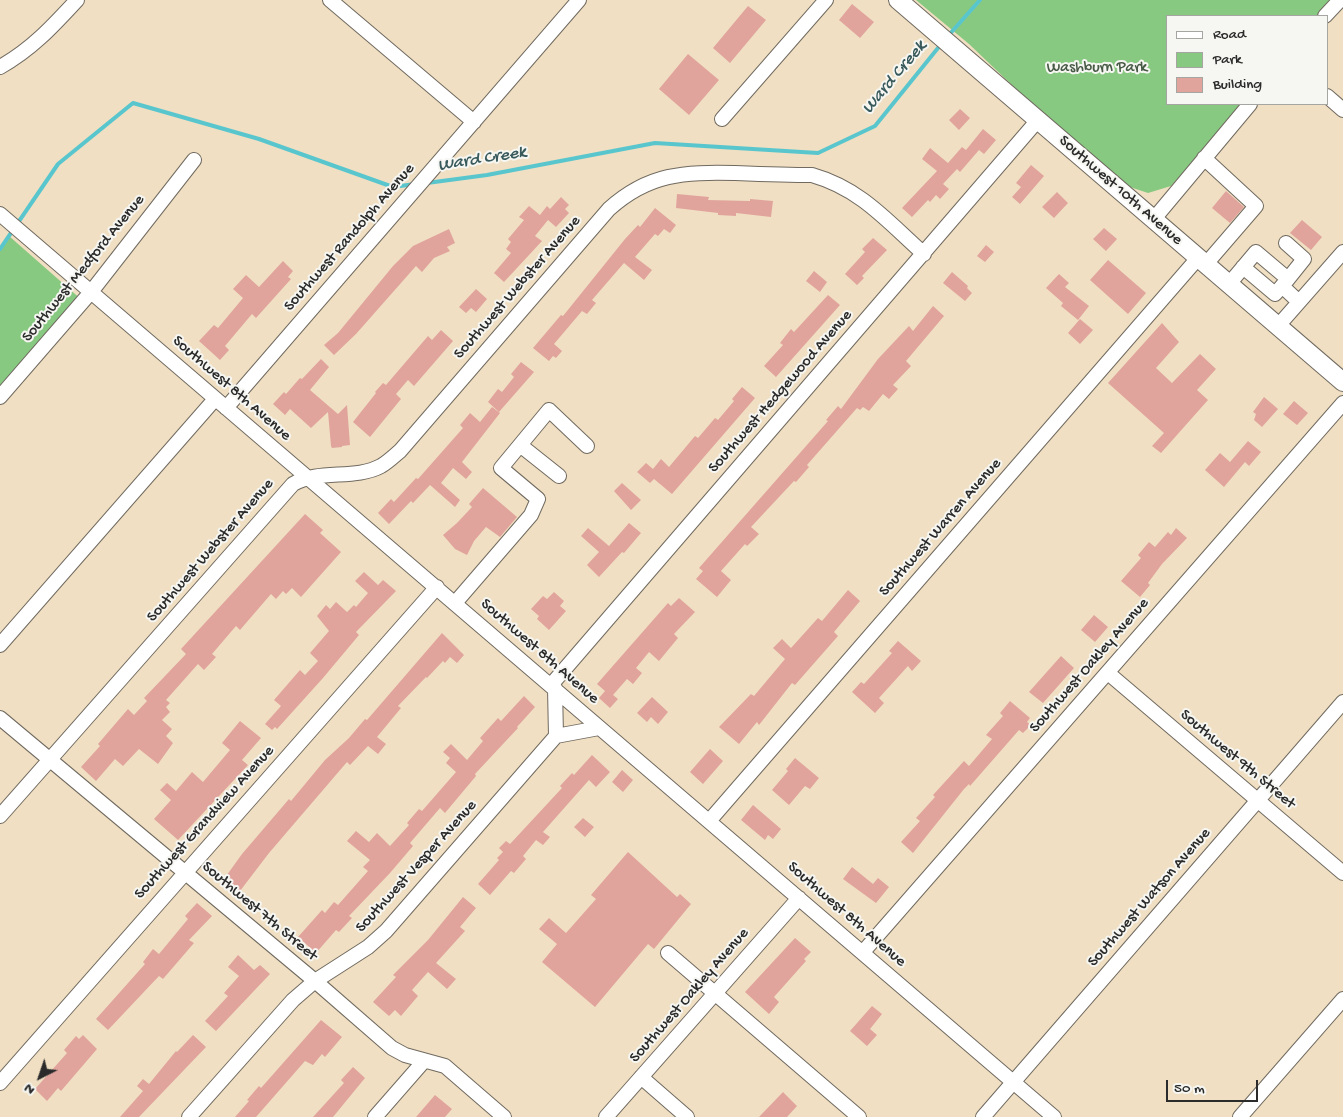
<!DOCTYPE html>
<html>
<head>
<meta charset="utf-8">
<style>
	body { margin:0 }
	#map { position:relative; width:1343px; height:1117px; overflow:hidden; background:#f0dfc2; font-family:"Gochi Hand",sans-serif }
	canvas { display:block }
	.legend { position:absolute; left:1166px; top:15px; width:162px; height:90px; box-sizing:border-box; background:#f6f6f2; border:1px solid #a5a5a2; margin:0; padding:6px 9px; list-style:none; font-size:15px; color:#2b2b2b }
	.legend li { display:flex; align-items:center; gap:10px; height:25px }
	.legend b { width:25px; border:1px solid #a5a5a2 }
	.north { position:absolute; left:15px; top:1052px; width:50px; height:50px; -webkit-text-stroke:4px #f6f6f2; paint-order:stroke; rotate:221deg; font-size:14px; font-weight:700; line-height:20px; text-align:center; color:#2b2b2b }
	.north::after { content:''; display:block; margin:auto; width:18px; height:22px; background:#2b2b2b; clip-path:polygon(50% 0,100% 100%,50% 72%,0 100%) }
	.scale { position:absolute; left:1166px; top:1080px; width:92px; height:22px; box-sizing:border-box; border:2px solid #2b2b2b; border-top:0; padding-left:6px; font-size:15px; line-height:18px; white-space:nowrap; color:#2b2b2b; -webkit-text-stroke:4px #f6f6f2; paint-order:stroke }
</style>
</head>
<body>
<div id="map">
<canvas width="1343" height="1117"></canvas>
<ul class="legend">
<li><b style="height:6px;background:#fff"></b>Road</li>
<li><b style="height:14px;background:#88c981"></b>Park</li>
<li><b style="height:14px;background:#e1a49d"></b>Building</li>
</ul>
<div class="north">N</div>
<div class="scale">50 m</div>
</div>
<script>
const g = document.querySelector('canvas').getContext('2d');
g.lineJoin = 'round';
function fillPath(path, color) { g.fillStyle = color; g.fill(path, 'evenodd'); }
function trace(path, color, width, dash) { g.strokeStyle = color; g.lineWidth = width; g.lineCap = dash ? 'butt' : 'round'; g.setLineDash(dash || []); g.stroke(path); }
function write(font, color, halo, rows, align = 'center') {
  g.font = font + ' "Gochi Hand",sans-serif'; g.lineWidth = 4; g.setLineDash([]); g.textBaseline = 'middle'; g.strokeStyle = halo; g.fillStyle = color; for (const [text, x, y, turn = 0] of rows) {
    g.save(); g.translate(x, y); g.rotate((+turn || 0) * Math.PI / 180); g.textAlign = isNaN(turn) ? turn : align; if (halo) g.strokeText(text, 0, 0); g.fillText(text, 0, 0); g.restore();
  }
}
fillPath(new Path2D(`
	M916,0H1333L1319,16H1167V104H1244L1171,186L1148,193L1130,187L1015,88L969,44Z
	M9,236L83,301L0,397V249Z`), '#88c981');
trace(new Path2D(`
	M948,36L980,0
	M427,183L487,175L655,143L818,153L875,126L942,43
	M0,249L58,164L133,103L259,139L393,187L415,184`), '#59c6ce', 4);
fillPath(new Path2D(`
	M852,4L874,22L860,38L839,20Z
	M748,6L766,20L730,63L713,48Z
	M688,54L719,80L689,115L659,89Z
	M960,109L970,118L959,130L949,120Z
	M983,129L996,140L984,154L979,150L960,172L957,169L943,184L949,189L940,199L936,195L930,202L928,200L912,217L902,208L937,171L922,159L930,148L948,163L962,147L966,150Z
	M1031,165L1044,176L1020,204L1012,197L1021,187L1016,183Z
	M1226,191L1244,207L1230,223L1212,208Z
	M1057,192L1068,203L1054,218L1042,207Z
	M677,194L709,197L708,200L750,201V199L773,201L771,217L736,213V216L718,215V213L676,208Z
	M561,197L569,205L565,209L569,213L556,227L548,220L535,236L542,241L504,282L494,273L511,253L506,249L511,242L508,239L524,220L519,217L529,206L540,215L547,206L550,209Z
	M655,208L676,225L670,233L664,229L658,236L655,234L635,257L652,270L644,280L624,263L592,300L596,303L587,314L582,311L554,344L562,351L556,358L553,356L549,361L533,348L561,315L563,316L625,239L638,225L640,227Z
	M1302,220L1322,237L1311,250L1290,233Z
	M1104,228L1117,239L1106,251L1093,239Z
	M449,229L455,243L447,247L450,251L434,258L422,272L416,266L356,334L334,355L324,345L338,333L393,266L413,246Z
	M873,238L887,250L862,276L864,278L857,285L845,274L865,252L862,249Z
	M986,245L994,252L985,262L977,256Z
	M1108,260L1146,293L1128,314L1090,280Z
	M283,261L293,271L288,277L291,279L256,318L252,314L225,346L229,350L220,360L199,341L214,325L218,328L243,298L233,289L246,275L259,287Z
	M814,271L827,282L820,292L806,281Z
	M952,272L968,286L967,288L972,293L965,301L943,283Z
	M1059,274L1069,283L1065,287L1089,306L1078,320L1061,306L1063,303L1046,288Z
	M476,289L487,299L476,312L471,308L466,313L459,307Z
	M828,295L840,305L776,377L764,366L783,345L780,343L791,329L794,332Z
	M933,306L944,316L906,361L911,366L893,385L898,389L889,399L883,394L869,411L863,407L860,410L857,408L807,465L809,467L796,482L794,481L751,527L759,534L747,546L745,544L721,571L731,580L717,597L696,579L703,571L699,568L828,421L826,420L838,406L841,409L878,359L909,326L913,331Z
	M1080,319L1093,330L1080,344L1068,333Z
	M1162,323L1179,342L1156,368L1172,383L1200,354L1216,369L1197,390L1208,400L1161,453L1152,446L1164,433L1108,383Z
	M441,330L453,341L414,386L408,380L396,394L401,399L370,437L353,422L376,393L375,392L383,383L386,385L428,336L432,340Z
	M321,359L329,367L310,390L338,414L347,405L350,445L342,446V447L332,448L331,446L328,412L311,428L290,409L285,415L273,404L284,392L286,394L300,378L302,379Z
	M521,362L534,372L499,412L488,402L498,389L502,392L514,377L511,374Z
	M742,387L755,398L672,494L654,479L650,483L637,472L646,463L653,469L661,459L669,467L695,436L698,438L715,418L718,420L734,401L732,399Z
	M1264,397L1278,409L1262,427L1254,420L1256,414L1253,412Z
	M1294,401L1308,413L1297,425L1283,414Z
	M492,407L500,413L462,462L472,472L466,479L453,468L441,483L460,500L455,507L430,485L413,503L411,501L389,524L378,513L391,499L394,502L416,478L418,479L463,428L460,425L470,413L480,422Z
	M1248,441L1261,452L1249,466L1245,462L1224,487L1205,470L1220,453L1230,462Z
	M622,483L641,500L631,510L614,491Z
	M483,488L517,517L500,537L486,527L474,541L467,555L455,549L443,535L457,523L472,507L469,504Z
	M305,514L323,530L320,533L341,552L301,597L292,588L286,594L283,591L276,599L271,594L240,630L236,626L212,654L216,657L204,670L198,664L166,700L170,703L166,707L170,712L162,720L172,729L166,736L173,743L158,764L139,749L123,766L115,759L96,781L81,767L100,746L98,744L128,709L134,715L147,701L144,698L186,654L181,649Z
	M629,523L641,533L624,553L622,552L599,577L587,565L599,552L581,536L588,528L609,546Z
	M1176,528L1187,538L1162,564L1148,583L1150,585L1140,597L1121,581L1141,558L1138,555L1149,542L1155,547L1168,532L1171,535Z
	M364,572L378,585L383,580L396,591L356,632L359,635L323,678L277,729L275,727L272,730L265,724L281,706L274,700L300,670L305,675L318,661L310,653L329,631L317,616L326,605L330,609L336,602L347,612L354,605L356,607L368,593L355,581Z
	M848,590L860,601L834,632L838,636L795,685L792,683L759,725L757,722L739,744L719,727L751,694L754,696L785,659L773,648L782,639L791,648L818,618L822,621Z
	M554,592L564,601L560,606L566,611L549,630L537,619L539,616L531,609L543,596L547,599Z
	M679,598L695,612L674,634L678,638L659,661L649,652L636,668L642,673L633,684L627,679L613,695L618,699L610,708L599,698L605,691L597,684L668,603L671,606Z
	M1094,615L1108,627L1095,642L1081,630Z
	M442,633L464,655L457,663L450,657L445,663L443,661L427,678L426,677L398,706L401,708L377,737L386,744L378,754L368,746L350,765L347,762L269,853L240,891L224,879L242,854L289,799L291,801L325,760L349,738L365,719L367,720Z
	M898,641L921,661L912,671L908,666L879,698L884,703L875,713L852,692L861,682L864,684L892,653L889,651Z
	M1061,656L1074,668L1043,703L1029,692Z
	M524,696L535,707L517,727L518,728L475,774L476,776L445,813L440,808L410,843L413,846L390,873L349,916L352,918L339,932L336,930L316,953L298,937L322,910L325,913L334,902L338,905L368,871L363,867L370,860L347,841L356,831L369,842L377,833L390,846L409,825L407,823L419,809L422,811L456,772L446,763L450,758L443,752L451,744L467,760L483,741L480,738L498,718L501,721Z
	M652,697L668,712L658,724L651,717L647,722L637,713Z
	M1010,701L1030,718L1027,722L1031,725L1023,733L1019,730L970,786L969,784L964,789L913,853L901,842L920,821L916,818L935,797L933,795L964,761L969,766L992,739L986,735L1003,716L1000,713Z
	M240,721L261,738L242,760L248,765L178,840L154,819L171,800L160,790L167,783L176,791L192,772L203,782L230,750L222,743Z
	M710,749L723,761L703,784L690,772Z
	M592,755L610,772L596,787L589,780L543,832L550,837L543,845L536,840L523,856L526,859L514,873L511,871L490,895L478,884L499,860L497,858L503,852L499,848L506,841L510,844L562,788L560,786L572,773L574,775Z
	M795,758L819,778L810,789L805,786L789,805L772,790L788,771L786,769Z
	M622,770L633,780L623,792L612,782Z
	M753,805L781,829L773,839L768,835L765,840L741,820Z
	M583,818L594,827L585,837L574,827Z
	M628,852L677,897L680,894L691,904L654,949L648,944L595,1007L542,962L557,944L539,929L549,918L566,933L596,899L591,895Z
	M852,867L873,884L878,878L889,887L876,903L843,879Z
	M463,897L476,908L460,927L465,931L436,963L456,979L447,989L428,972L412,990L418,996L401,1016L395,1010L389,1016L373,1002L396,977L393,975L428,940Z
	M197,903L212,916L189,940L194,943L163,979L159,976L108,1030L96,1019L145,964L143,962L153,949L159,954L188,919L185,916Z
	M795,938L811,952L804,959L806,961L774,997L779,1002L769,1014L745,992Z
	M238,955L254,970L260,965L270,974L216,1031L205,1021L228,996L224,993L239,976L228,967Z
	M872,1006L882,1014L870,1029L877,1035L867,1046L850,1031Z
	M321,1020L342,1037L325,1057L322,1054L313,1065L305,1061L256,1117H235L249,1101L247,1100L259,1086L261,1088Z
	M83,1035L97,1049L61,1091L58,1088L47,1101L35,1089L67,1053L64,1050L76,1036L79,1039Z
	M193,1035L206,1047L139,1117H120L143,1091L137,1086L143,1079L149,1084L176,1051L177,1052Z
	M353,1067L365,1078L333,1117H313L344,1083L341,1080Z
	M783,1092L797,1106L787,1117H759Z
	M435,1095L452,1109L445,1117H416Z`), '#e1a49d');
const minor = new Path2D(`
	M330,0L474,122
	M1325,16L1340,0
	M0,67C31,50 53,26 77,0
	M1327,96L1343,110
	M722,119L826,0
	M1204,158L1256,206L1206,264
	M0,214L1054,1117
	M1153,220L1250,104
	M1286,243L1304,259L1288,279
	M1243,267L1275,294L1282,286
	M1229,284L1256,252L1288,279L1282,286L1299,302
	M1278,326L1343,252
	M0,397L91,292L194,160
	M226,408L579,0
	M520,445L559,476
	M455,603L531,515L538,499L501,468L549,410L587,446
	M0,645L215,399
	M1108,673L1343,873
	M551,685L1038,120
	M555,688L556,736
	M0,718L315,981L392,1048L405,1055L445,1066L504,1117
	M0,816L293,484C319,469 355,480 381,466C388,462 394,456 400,451L609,209C649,173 684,172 735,173C761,174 787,175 812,175C861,189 887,221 924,254
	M710,820L1198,258
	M863,952L1343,403
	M668,953L859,1117
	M641,1077L687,1117
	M0,1083L437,587
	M189,1117L293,1000L315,981L368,947L386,931L556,736L599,728
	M375,1117L424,1061
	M606,1117L799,898
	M983,1117L1343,702
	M1240,1117L1343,999`);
const major = new Path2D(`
	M898,0L1343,382`);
trace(minor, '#706a60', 16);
trace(major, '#706a60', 20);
trace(minor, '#fff', 14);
trace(major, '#fff', 18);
write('16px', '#475a45', '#f6f6f2', [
	["Washburn Park",1097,69]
]);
write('16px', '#2b2b2b', '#f6f6f2', [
	["Southwest 10th Avenue",1120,191,41],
	["Southwest Randolph Avenue",350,238,-49],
	["Southwest Medford Avenue",84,269,-51],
	["Southwest Webster Avenue",518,288,-49],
	["Southwest 8th Avenue",231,389,41],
	["Southwest Hedgewood Avenue",781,392,-49],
	["Southwest Warren Avenue",941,528,-49],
	["Southwest Webster Avenue",211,551,-49],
	["Southwest 8th Avenue",539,652,41],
	["Southwest Oakley Avenue",1090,666,-49],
	["Southwest 9th Street",1237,760,40],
	["Southwest Grandview Avenue",205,823,-48],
	["Southwest Vesper Avenue",417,867,-48],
	["Southwest Watson Avenue",1150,898,-49],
	["Southwest 7th Street",259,912,40],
	["Southwest 8th Avenue",846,915,41],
	["Southwest Oakley Avenue",690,996,-49]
]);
write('italic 18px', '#395a5c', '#f6f6f2', [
	["Ward Creek",895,78,-50],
	["Ward Creek",482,160,-9]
]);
</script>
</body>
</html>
